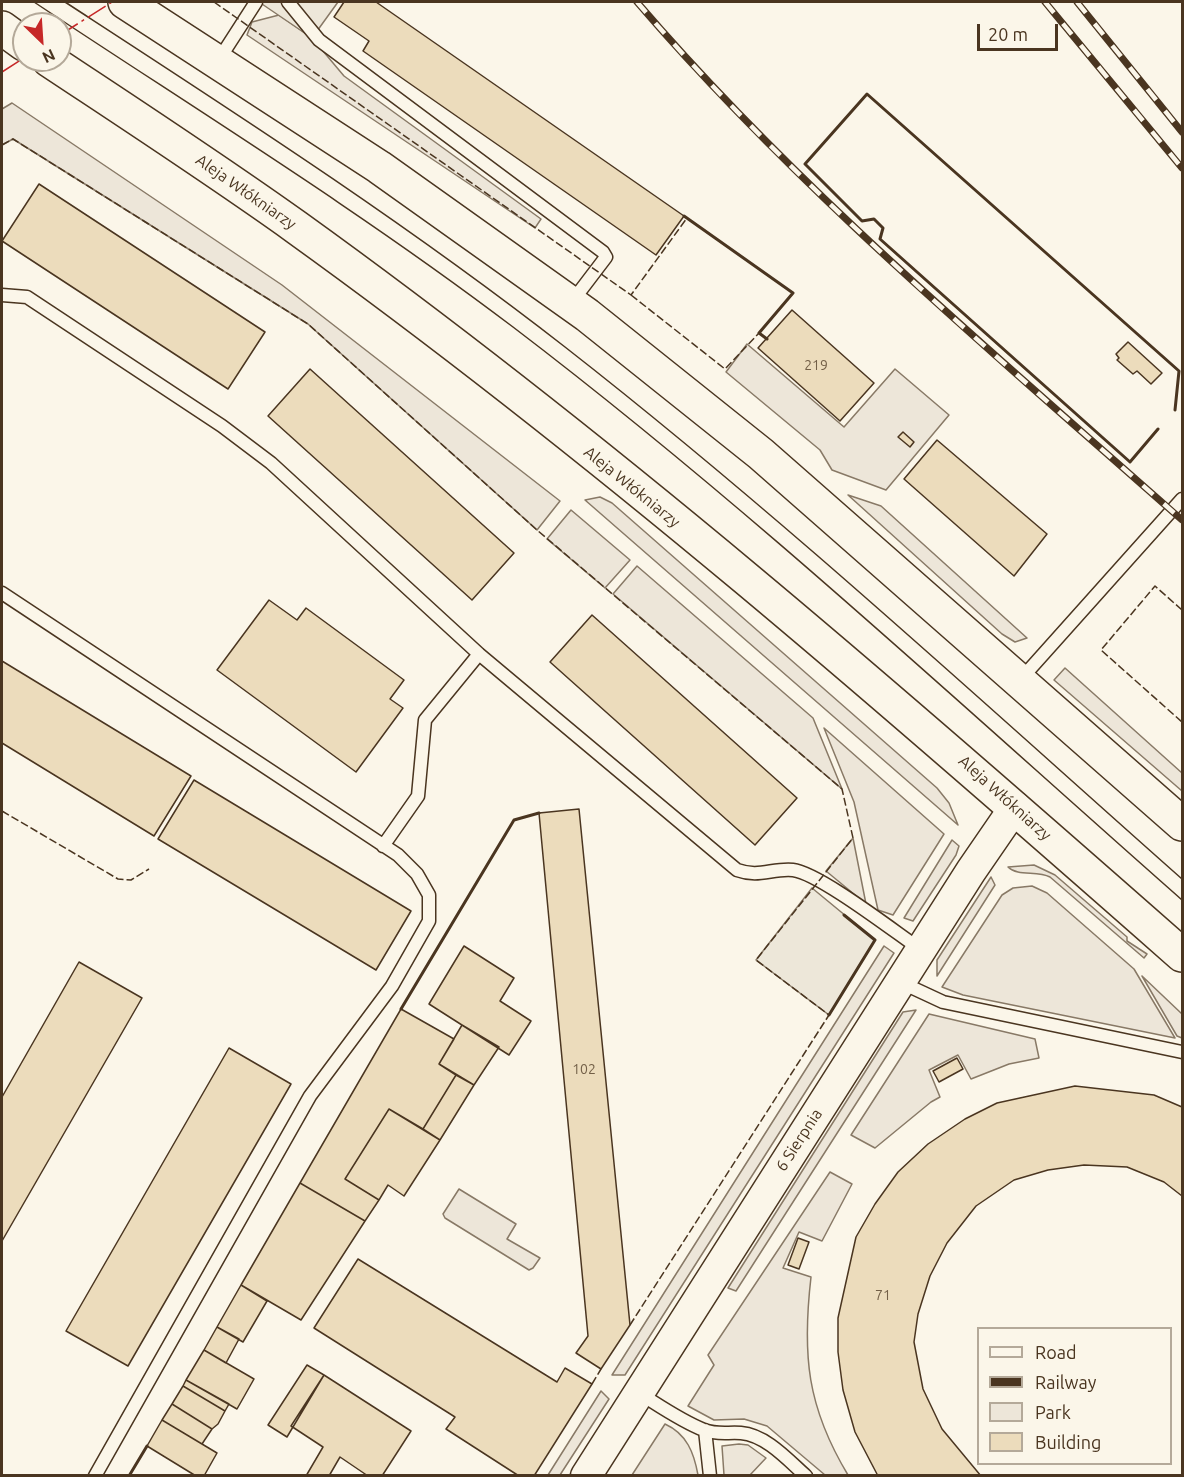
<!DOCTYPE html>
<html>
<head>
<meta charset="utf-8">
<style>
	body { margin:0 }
	#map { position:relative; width:1184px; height:1477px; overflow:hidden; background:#fbf6e9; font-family:Ubuntu,sans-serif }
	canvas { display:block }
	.frame { position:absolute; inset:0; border:3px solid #4a3520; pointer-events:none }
	.legend { position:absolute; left:977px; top:1327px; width:195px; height:138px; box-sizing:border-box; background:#fbf6e9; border:2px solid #b4a999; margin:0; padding:8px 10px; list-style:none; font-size:18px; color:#4a3520 }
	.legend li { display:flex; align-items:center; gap:12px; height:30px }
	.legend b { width:30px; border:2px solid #b4a999 }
	.north { position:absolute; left:12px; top:12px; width:60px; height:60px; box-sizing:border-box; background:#fbf6e9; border:2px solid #b4a999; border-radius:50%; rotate:155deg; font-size:16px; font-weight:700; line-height:24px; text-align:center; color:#4a3520 }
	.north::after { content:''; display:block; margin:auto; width:21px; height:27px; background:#c62828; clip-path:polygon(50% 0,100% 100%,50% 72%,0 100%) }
	.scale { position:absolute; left:977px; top:24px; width:81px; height:27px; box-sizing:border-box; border:3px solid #4a3520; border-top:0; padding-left:8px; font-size:18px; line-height:21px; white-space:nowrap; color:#4a3520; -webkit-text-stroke:4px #fbf6e9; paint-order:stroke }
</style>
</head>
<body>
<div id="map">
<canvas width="1184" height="1477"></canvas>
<div class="frame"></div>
<ul class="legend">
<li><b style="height:8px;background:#fbf6e9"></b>Road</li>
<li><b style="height:8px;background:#4a3520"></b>Railway</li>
<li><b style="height:16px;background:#ede6d9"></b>Park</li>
<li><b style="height:16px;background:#ecdcbc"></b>Building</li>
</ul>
<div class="north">N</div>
<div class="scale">20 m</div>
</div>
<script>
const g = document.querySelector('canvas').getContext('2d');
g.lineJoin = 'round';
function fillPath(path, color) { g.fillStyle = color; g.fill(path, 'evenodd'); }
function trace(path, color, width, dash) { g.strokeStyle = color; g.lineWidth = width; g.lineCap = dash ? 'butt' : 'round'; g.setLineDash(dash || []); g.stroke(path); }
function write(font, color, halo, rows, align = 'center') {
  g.font = font + ' Ubuntu,sans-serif'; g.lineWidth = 4.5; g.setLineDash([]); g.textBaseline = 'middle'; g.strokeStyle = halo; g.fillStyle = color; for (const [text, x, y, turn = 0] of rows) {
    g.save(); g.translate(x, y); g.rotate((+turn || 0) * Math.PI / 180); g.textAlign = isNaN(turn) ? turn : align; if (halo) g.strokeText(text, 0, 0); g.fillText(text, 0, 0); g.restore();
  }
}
const green = new Path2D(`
	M279,15L312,38L344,76L541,219L535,228L247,35L252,22Z
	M12,103L282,285L560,501L537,530L308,324L13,139L2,145V109Z
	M747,344L844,427L895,369L949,415L886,490L832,470L820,450L726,372Z
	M848,495L881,506L1027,638L1015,642L1002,634Z
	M600,497L612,503L937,788L949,803L958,825L585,500Z
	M571,510L630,560L605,588L547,539Z
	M637,566L813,718L842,789L613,594Z
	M1065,668L1182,773V791L1054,680Z
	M824,728L944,834L893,915L878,910L854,802Z
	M853,838L866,904L826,871Z
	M952,840L959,846L956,855L913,921L904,918Z
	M1034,865L1055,875L1127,937V941L1147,954L1144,958L1050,877C1037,870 1018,877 1008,867Z
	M991,877L995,885L937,976V960Z
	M1032,886L1047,893L1134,969L1175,1038L963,995L942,987L1002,895L1013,888Z
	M884,946L894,953L625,1375H612Z
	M1142,976L1182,1014V1038L1177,1036Z
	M916,1010L736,1291L728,1288L903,1012Z
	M929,1014L1035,1039L1039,1058L1009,1064L971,1079L958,1055L929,1070L940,1097L931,1102L875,1148L851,1135Z
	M830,1172L852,1184L822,1241L799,1232L783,1268L811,1277C802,1355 807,1407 848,1475H825L767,1426L744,1419L714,1420L688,1406L714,1365L708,1355Z
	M459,1189L516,1224L507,1239L540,1258L533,1268L529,1270L445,1218L443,1214Z
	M601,1391L609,1399L560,1475H548Z
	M665,1424C687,1434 694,1453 698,1475H632Z
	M739,1444L748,1445L766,1458L750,1475H724L722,1446Z`);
fillPath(green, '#ede6d9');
trace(green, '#887966', 1.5);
const parking = new Path2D(`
	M259,2H338L312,38Z
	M812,888L875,940L829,1015L756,960Z`);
fillPath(parking, '#ede7d9');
trace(parking, '#887966', 1.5);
const building = new Path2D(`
	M344,2H376L684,216L656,255L363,51L369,41L334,17Z
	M39,184L265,332L228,389L2,241Z
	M792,310L874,383L840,421L758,348Z
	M1128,342L1162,373L1151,384L1137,371L1133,374L1117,360L1119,358L1116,354Z
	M310,369L514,553L472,600L268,416Z
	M903,432L914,442L910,447L898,437Z
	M937,440L1047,534L1014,576L904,479Z
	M269,600L297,620L306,608L404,680L390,699L403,708L356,772L217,670Z
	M592,615L797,798L755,845L550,662Z
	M2,661L191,776L154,836L2,743Z
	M194,780L411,911L376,970L158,839Z
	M579,809L630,1325L601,1369L576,1353L588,1336L539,813Z
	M464,946L514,978L500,1001L531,1021L509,1055L429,1004Z
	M79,962L142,998L2,1241V1097Z
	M401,1009L454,1039L439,1064L456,1075L423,1129L389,1109L345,1179L379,1200L365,1221L300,1183Z
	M462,1025L499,1047L474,1085L439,1064Z
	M229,1048L291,1084L128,1366L66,1331Z
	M957,1058L963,1069L939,1082L933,1071Z
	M456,1075L474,1085L440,1140L423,1129Z
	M1075,1086L1154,1095L1182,1107V1196L1164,1182L1127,1167L1084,1165L1048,1170L1014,1180L976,1206L947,1243L930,1276L918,1314L914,1342L923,1389L942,1429L981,1476H878L855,1432L843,1390L838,1352V1318L856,1237L875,1204L898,1172L928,1144L965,1119L997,1103Z
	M389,1109L440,1140L404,1196L388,1185L379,1200L345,1179Z
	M300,1183L365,1221L301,1320L241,1285Z
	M798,1238L809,1242L799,1269L788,1265Z
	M358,1259L557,1382L565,1368L592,1384L534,1476H519L446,1429L455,1417L314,1328Z
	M241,1285L267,1301L243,1342L217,1327Z
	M217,1327L239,1339L226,1363L204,1350Z
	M204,1350L254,1379L237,1409L186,1380Z
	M307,1365L324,1375L287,1437L268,1425Z
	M324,1375L411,1431L382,1476H368L340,1457L329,1476H306L323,1447L291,1426Z
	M186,1380L229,1404L225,1411L183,1386Z
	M183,1386L225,1411L218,1424L212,1429L172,1404Z
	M172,1404L212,1429L202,1444L162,1420Z
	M162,1420L217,1453L204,1476H196L147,1446Z`);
fillPath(building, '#ecdcbc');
trace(building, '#4a3520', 1.5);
const service = new Path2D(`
	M288,2L319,40L603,252L606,257L571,303
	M218,61L256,2
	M2,295L27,297L222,426L271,463L479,654L737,870C759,878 772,868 793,870C819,873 895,932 920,949
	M2,593L398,855L417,874L429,895V921L392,986L310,1096L95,1476
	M1021,679L1182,499
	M383,846L418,796L425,720L479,654
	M900,982L943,1002L1182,1052
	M639,1393C660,1406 681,1421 704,1430C717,1435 728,1432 741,1433C766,1435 788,1460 806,1476
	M705,1430L710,1476`);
const tertiary = new Path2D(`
	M586,1476L971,871L1015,807`);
const primary = new Path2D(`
	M125,2L379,167L587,315L761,454L1182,824
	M2,28L24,44
	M49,60C132,115 215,169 296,227C606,450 896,703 1182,955`);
trace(service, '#4a3520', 15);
trace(tertiary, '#4a3520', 33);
trace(primary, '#4a3520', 36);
trace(service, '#fbf6e9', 12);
trace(tertiary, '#fbf6e9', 30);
trace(primary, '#fbf6e9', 33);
trace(new Path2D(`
	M34,2C195,109 359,210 513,327C747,505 962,706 1182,900
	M65,2C234,112 405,222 565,347C779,514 979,699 1182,879`), '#4a3520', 1.5);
const rail = new Path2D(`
	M637,2C800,192 996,355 1182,520
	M1045,2L1182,168
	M1077,2L1182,132`);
trace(rail, '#4a3520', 7);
trace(rail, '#fbf6e9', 4.5, [14]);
trace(new Path2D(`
	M214,2L631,295L687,218
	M2,145L13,139L308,324L537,530L842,789L853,838L756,960L829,1015L630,1325
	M631,295L725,369L759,333
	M1182,610L1155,586L1101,650L1182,722
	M2,811L118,879L131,880L149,869
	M592,1384L601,1369`), '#4a3520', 1.5, [8, 3]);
trace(new Path2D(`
	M684,216L793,293L759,333L767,339
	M1158,429L1130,462L880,239L883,228L874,219L862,221L805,164L867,94L1179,371L1175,410
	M401,1009L514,820L539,813
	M829,1015L875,940L844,915
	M129,1476L147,1446`), '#4a3520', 3);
trace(new Path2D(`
	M60,35L112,2
	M2,72L24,58`), '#c62828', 1.5, [21, 4.5, 3, 4.5]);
write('14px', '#725f47', null, [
	["219",816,365],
	["102",584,1069],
	["71",883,1295]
]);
write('16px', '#4a3520', '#fbf6e9', [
	["Aleja Włókniarzy",246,192,35],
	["Aleja Włókniarzy",632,487,39],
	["Aleja Włókniarzy",1005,798,42],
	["6 Sierpnia",799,1140,-57]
]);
</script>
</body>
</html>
